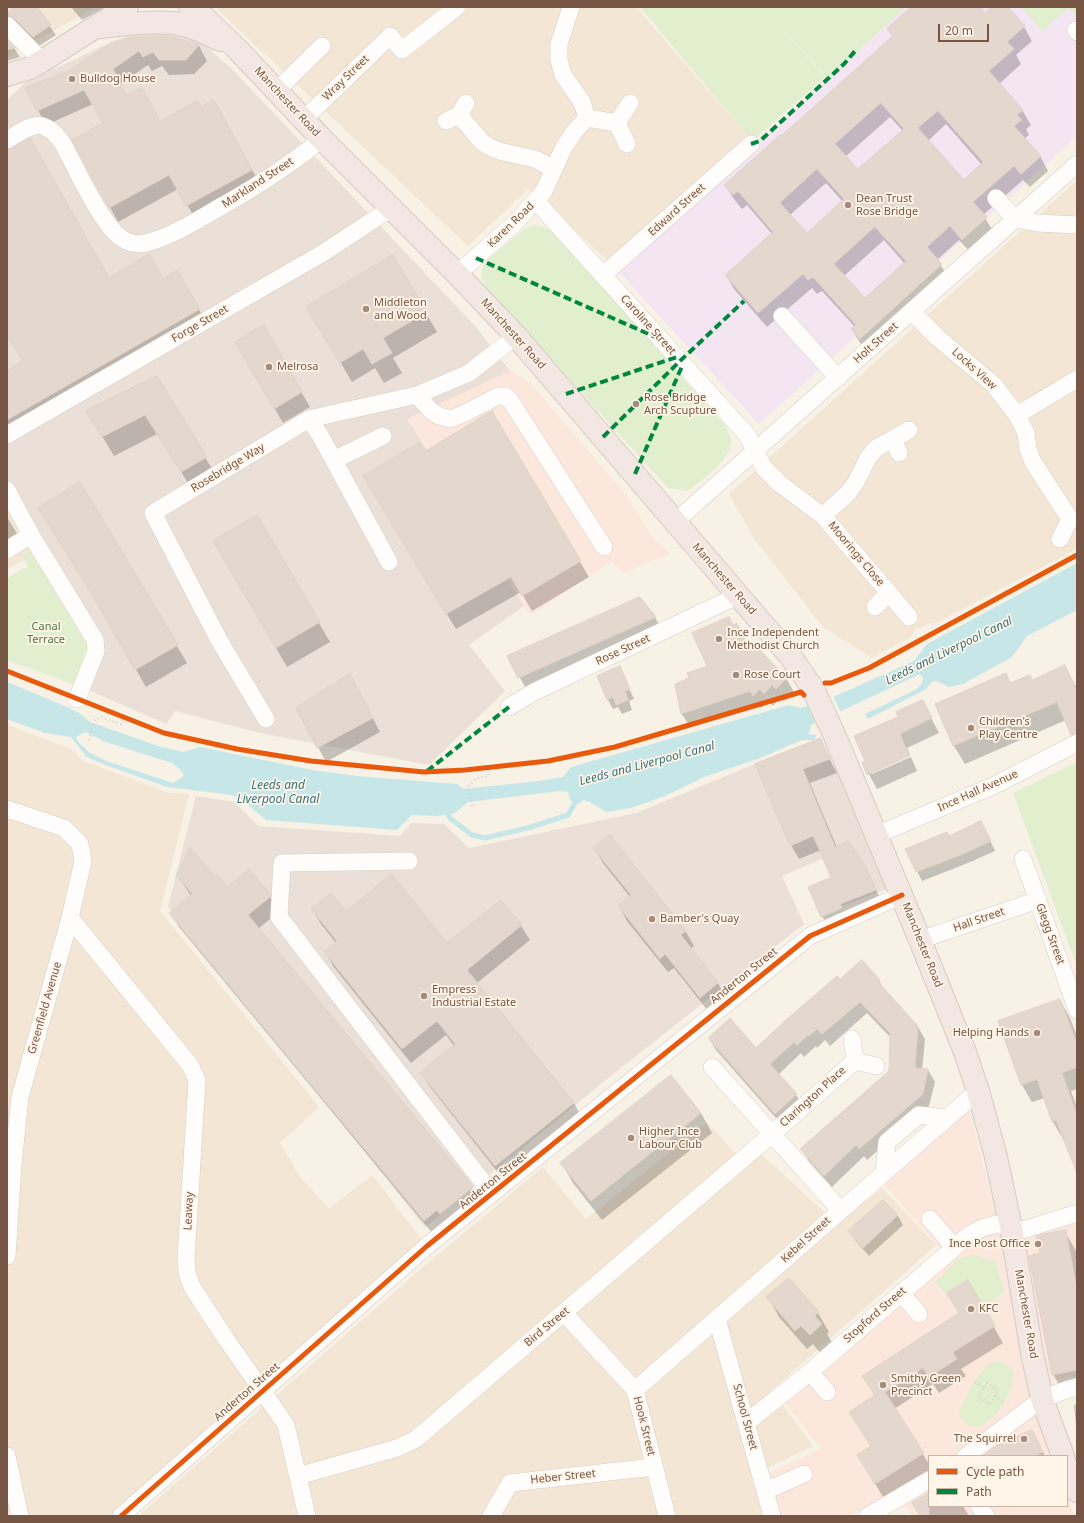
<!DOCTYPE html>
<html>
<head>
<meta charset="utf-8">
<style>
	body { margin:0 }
	#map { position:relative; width:1084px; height:1523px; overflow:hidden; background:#f7f1e6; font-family:"Noto Sans",sans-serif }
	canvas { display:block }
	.frame { position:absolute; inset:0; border:8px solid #775645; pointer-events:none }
	.legend { position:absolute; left:928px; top:1455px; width:140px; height:52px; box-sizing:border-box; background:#fff5e8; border:1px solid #c9b5a7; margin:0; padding:5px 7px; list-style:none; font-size:12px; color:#775645 }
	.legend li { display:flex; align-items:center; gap:8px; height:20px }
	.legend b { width:20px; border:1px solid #c9b5a7 }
	.scale { position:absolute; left:938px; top:24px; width:51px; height:18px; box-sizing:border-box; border:2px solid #775645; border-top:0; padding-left:5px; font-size:12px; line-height:14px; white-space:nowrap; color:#775645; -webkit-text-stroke:3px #fff5e8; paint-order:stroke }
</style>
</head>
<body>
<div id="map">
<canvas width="1084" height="1523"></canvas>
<div class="frame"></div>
<ul class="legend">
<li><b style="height:5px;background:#e8590c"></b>Cycle path</li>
<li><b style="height:5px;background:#00873e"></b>Path</li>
</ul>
<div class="scale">20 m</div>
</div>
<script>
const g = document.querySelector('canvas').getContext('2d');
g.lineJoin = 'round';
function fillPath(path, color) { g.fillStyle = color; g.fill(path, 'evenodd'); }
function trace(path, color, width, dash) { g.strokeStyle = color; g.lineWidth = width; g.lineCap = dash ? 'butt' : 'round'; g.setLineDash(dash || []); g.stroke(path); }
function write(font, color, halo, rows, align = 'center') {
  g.font = font + ' "Noto Sans",sans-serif'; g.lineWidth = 3.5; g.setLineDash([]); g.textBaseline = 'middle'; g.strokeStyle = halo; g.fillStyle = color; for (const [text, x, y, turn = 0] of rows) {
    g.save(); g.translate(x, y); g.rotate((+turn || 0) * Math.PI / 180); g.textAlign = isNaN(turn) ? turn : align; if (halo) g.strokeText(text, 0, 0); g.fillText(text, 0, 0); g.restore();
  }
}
fillPath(new Path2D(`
	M7,7H96L7,57Z
	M215,7H636L747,135L607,260L528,189L468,246Z
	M1077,180V549L938,622L926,625L915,630L911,637L872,658L823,627L753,537L729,494Z
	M7,506L37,553L7,569Z
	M7,725L71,749L83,761L169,793L189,794L160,911L319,1107L280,1143L300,1177L329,1209L372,1175L427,1246L121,1516H7Z
	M707,1122L737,1155L750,1144L837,1224L882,1188L936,1245L772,1390L813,1446L753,1475L762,1516H138L416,1273L543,1167L586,1219Z`), '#f3e6d5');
fillPath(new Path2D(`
	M510,371L528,381L625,494L653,538L670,554L623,573L612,561L537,611L529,614L406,418Z
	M969,1109L993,1203L1042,1231L1077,1223V1376L1053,1381L1039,1422L1053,1456H929V1506H1067V1493L1074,1516H912L897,1493L848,1516H779L767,1474L821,1449L777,1392L940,1248L883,1183Z`), '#fbe7dc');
fillPath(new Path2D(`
	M153,29L192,34L232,69L476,327L510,371L407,419L524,606L469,645L505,691L429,765L265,734L175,711L166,724L86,689L102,649L7,502V100L28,80L63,65L113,41Z
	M821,737L892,887L842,906L822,859L782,876L804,924L623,1066L425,1227L168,906L196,796L235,802L258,826L400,836L411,823L444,824L469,848L636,813Z`), '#eae0d7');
fillPath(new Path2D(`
	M906,7H1077V136L759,424L620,273Z`), '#f3e5f1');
fillPath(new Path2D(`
	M640,7H906L828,79L771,16L825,77L752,141Z
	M1021,7H1077V17L1068,8L1042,31Z
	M534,225L547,228L559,237L727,428C728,432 731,436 731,440C733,458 700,483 687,491L668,488L487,289L482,279V268L488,259L525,229Z
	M31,551L39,552L102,650L86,689L7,660V578L28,566L22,554Z
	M1077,762V967L1013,793Z
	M974,1255L995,1261L1004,1293L984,1306L966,1281L947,1293L935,1283L957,1260Z
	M1000,1361C1004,1363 1010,1366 1012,1370C1018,1383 1001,1409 992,1418C988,1421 983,1424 979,1427L968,1425L959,1415C962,1401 979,1370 990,1363C993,1362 997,1362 1000,1361Z`), '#e2efcf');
fillPath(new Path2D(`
	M1077,563V610L1027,636L1012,657L963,684L949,687L937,681H933L926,689L868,719L865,714L917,689L922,683L923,678L920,674L811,725L809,734L817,735L814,740H802L760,758L704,777L665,796L631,808L606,812L590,802L583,800L579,804L570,800L568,792L560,791L468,802L455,813L437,816L412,815L397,830L266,820L247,804L232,795L167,787L103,764L87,757L71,737L45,733L7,719V682L67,707L79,713L90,722L158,746L183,752L200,747L312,770L357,776L457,784L464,789L539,781L563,777L571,767L789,705L801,708L838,695L914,661L927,644ZM86,732L103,741L172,763L181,770L184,776L173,783L106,761L90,753L79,743L76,737Z`), '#c7e6e8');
fillPath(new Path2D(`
	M833,695L841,713L816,725L807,704Z`), '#f7f1e6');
fillPath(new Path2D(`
	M20,7H36L56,35L39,46L7,18V15Z
	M71,7H106L82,20Z
	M913,7H979L985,14L993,7H1006L1024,27L1032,41L1016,55L1021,64L999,84L1022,110L1031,125L1026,129L1029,135L1024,139L1040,156L1048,171L1030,187L1023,180L983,215L994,232L971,253L959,240L937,260L950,279L869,353L861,344L852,330L855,327L822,291L817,294L812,288L767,327L734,289L726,275L772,234L747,205L742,209L734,199L725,185L781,138L893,37L888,29ZM890,117L903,131L858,171L845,157ZM946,124L982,165L963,181L928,141ZM826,183L843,202L807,234L790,215ZM884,240L905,264L865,300L844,276Z
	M176,39L199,46L207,61L194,74L169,75L162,66L152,71L148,65L120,84L127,97L160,122L201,108L222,116L260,184L196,220L178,189L118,222L74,140L104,123L93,104L46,125L26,88Z
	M7,41L14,48L20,57L7,61Z
	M7,150H12L108,279H162L177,271L207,324L7,439V372L24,361L7,328Z
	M393,257L437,332L393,358L402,373L384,383L375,368L352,382L308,307Z
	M263,326L310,407L283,423L236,342Z
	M157,378L217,477L193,491L157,434L114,456L99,431Z
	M492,413L589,577L532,611L521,592L456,629L373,492L425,452Z
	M80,484L187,663L146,687L101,609L50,525Z
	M256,516L330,642L287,667L214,541Z
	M7,517L21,540L7,549Z
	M655,617L660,627L525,687L509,657Z
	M736,625L747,646L786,678L794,692L784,701L780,697L773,706L768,701L761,708L758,704L690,727L682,714L676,684L690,679L708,667L733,626Z
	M619,667L634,699L629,701L632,710L622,714L618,707L613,709L608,700Z
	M1065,667L1077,688V741L1066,720L965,764L954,746L937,705L1005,674L1011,684L1032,681Z
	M358,690L380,732L326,762L297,708Z
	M922,701L939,733L907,748L910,755L872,772V774L911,757L917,771L877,789L863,763L867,761L899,717Z
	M819,740L837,773L810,783L837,848L864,866L883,904L830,930L822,916L833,878L821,850L799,859L791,845L757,764Z
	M986,832L995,851L968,863L922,881L917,871L949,837Z
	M610,837L686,932L694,946L690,949L718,983L726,998L708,1011L674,968L668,972L627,921L619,906L630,897L603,863L595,849Z
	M178,876L214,877L227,888L269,895L278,912L258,929L472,1188L480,1202L433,1234L179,927L170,913L191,896Z
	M501,901L521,926L530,940L477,983L574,1103L582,1118L504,1180L430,1087L421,1073L454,1046L446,1035L411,1063L333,966L325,952L336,943L321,924L312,909L345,913L447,945Z
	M840,981H879L885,991L918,1027L925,1039L922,1070H928L935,1082L929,1106L867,1160L864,1156L832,1187L809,1161L802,1149L890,1071L891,1038L867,1013L830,1046L825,1040L817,1048L816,1046L804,1057L801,1053L778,1075L796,1095L803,1107L782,1125L716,1050L709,1038L756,1050Z
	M1060,1000L1070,1018L1077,1036V1089L1071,1091L1077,1107V1166L1065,1139H1063L1053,1122L1045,1098L1032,1102L1022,1085Z
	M671,1077L701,1113L712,1133L602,1220L573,1183L562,1163Z
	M883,1201L898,1216L903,1225L869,1256L855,1240L850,1232Z
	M1065,1232L1076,1251L1077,1255V1391L1064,1394L1053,1374L1041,1254Z
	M789,1279L818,1313L829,1332L827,1334L833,1344L821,1354L813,1344L807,1349L779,1317L768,1297Z
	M968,1282L1003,1343L961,1369L966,1376L939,1393L933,1384L894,1409L929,1464V1473L885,1500L868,1472L872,1447L850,1412L875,1396L863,1376L960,1313Z
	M1077,1404V1435L1074,1405Z
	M1032,1431L1045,1456H996Z
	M929,1494V1506H963L969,1516H921Z`), '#0003');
trace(new Path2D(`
	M444,809L451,819L472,835L485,838L531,827L568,815L575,803L576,797`), '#c7e6e8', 5);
const building = new Path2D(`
	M14,7H37L51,25L33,37L14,18L7,15V13Z
	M911,7H980L985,13L991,7H1008L1025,26L1007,42L1014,49L989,71L1023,110L1017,115L1022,120L1014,126L1041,156L1021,174L1014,166L973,202L987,217L962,240L950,226L927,247L942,264L860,339L851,329L856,325L813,277L808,280L803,274L758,313L725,275L773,232L738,191L733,195L724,185L780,135L781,136L893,36L887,29ZM881,103L904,129L858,169L835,144ZM938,111L983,162L964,180L918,128ZM817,169L844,199L807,233L780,203ZM875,227L906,261L865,298L834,264Z
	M161,36L176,38L199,45L186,60H159L153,52L143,57L139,51L113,69L126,96L141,87L160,121L197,101L201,107L214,100L252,170L186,206L169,175L109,208L72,140L103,123L84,90L37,111L25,88L68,71L95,53L114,42L131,38Z
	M7,39L15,48L7,50Z
	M30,138L109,278L149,254L163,278L177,270L200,309L7,420V371L23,360L7,336V150L12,148Z
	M393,255L427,312L383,338L392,353L372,364L363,349L340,363L306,307Z
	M264,325L302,392L274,409L235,342Z
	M157,376L207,457L181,472L145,415L102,437L86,411Z
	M492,411L581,561L522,596L511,577L446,614L363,476L420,442L425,451Z
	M80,482L178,645L135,670L90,591L38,508Z
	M257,515L320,622L276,648L213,541Z
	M640,597L656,617L518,678L507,656Z
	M729,617L733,625L737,623L747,645L751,641L787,678L776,689L772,685L764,694L760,689L753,696L750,691L681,714L675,684L689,678L687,673L707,666L692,633Z
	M1065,665L1077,691V733L1071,735L1057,702L953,746L935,704L1006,673L1010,683L1030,675L1032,680Z
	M620,666L630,689L625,691L628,700L616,705L613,697L607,700L597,676Z
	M350,674L373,718L317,748L296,708Z
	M923,700L932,718L900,734L909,756L867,775L862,762L865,761L854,736L898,717L896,712Z
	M820,739L830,759L803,769L835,847L848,841L865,865L876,890L840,904L842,908L821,917L808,887L832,877L813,836L790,846L755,764Z
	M981,821L991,841L963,854L916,872L905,849L947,832L949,836Z
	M610,835L686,931L681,935L718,983L700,998L665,954L660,959L618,906L631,895L593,848Z
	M190,847L214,876L217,874L227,887L249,869L270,894V897L248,915L473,1187L440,1214L437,1210L424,1221L169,913L192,894L177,876Z
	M392,874L447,943L501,900L522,925L467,970L574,1103L495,1166L420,1073L455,1044L437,1021L402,1049L324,952L337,941L311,909L331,893L346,911Z
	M862,960L880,980L878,982L918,1026L915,1068L928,1069L923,1094L859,1149L856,1145L824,1176L800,1149L889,1071L890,1033L860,1002L822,1034L817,1029L809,1036L808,1035L797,1045L794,1042L770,1064L797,1094L775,1114L708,1038L730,1018L756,1048L786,1020L837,976L840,979Z
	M1060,999L1077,1044V1067L1062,1073L1077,1115L1076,1171L1056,1120L1052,1122L1037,1079L1021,1085L998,1021Z
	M671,1075L701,1113L591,1201L560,1163Z
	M883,1200L898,1215L863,1248L848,1231Z
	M1066,1230L1077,1290V1370L1052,1375L1029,1256L1040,1253L1036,1236Z
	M789,1278L819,1312L815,1316L822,1324L810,1335L801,1326L795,1331L766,1297Z
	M968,1280L995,1326L953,1352L957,1359L929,1377L923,1368L885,1392L924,1453L875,1484L857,1455L871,1446L849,1412L875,1395L862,1376L959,1313L947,1293Z
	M1032,1430L1043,1452L1034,1456H983L996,1446Z
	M929,1493V1516H920L912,1503Z`);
fillPath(building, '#e4d8ce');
trace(building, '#e0d3c8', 1);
const minor = new Path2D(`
	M7,25L42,61
	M1076,30L1077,32
	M276,91L322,46
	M459,115L482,142L490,147L499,151L535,159L554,169
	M587,118L617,123
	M303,120L390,36L402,50L457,7
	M446,121L459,115L466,103
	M7,140C32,124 44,116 63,144C75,166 103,228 123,239C128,242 134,244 140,244C163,241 195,222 215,210C240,196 264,182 287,165C299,157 311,149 321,138
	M627,144L617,123L630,103
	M996,198L1015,219L1038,223L1077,225
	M536,201L747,435L764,468L780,484L823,516L889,593
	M457,274L515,223L544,191L564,147L574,132L587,118L582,102L563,75L559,60V44L571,7
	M603,275L751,144
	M912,312L938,338L994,385L1017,415L1026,433L1028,449L1033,462L1070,519L1060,539
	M782,316L838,378
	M417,395L431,411L439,416L451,419L463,414L498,396H505L510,400L604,547
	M1017,415L1077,379
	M309,419L320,435L389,562
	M7,435L323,253L390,209
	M899,453L893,439L909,430
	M334,460L383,436
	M7,490L31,535L7,550
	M823,516L849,492L856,482L868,458L876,448L893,439
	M675,522L1077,164
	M31,535L95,640L96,651L77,699
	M875,607L889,593L909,617
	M509,707L534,692L739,595
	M266,719L219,640L153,513L309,419L417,395L469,373L516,336
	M7,809L64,828L80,844L83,861L70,918L20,1097L13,1165L7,1256
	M876,835L993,786L1077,743
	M1023,859L1077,1010
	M409,861L282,863L279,917L492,1194
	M70,918L190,1065L197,1080L186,1259L187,1273L192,1287L226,1339L286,1425L307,1516
	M920,940L1038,900
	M852,1039L855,1061
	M712,1067L840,1210
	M884,1172L887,1142L919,1115L947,1118
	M930,1219L954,1247
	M901,1293L919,1314
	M564,1313L635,1390L667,1516
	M717,1319L772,1516
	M810,1372L827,1392
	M635,1390L978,1091
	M746,1423L810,1372L969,1235L982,1228L997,1224L1023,1230L1077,1213
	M7,1456L20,1516
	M966,1456L1042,1399L1066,1390L1077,1387
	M298,1476L397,1448L416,1439L772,1134L855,1061L876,1066
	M765,1491L804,1474
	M979,1506L986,1516
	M121,1516L427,1246L810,936L902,895
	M491,1516L510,1483L654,1467
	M868,1516L929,1480`);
const highway = new Path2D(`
	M190,7L205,18L237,49L321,138L457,274L516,336L791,657L813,689L834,734L920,940L965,1052L978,1091L995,1153L1011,1227L1032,1353L1042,1399L1063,1456
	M95,28C120,25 147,21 173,23C190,25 205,33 220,40
	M7,75L30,68L42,61L127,7
	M1067,1466L1077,1491`);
trace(minor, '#d8cec5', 18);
trace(highway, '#d6cbc3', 24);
trace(new Path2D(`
	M89,740L95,720L102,717L121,724L124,717
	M472,806L469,786L475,779L488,776L491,767
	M975,1382L984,1388L987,1383L998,1391L990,1404L978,1396L984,1388
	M995,1396L1004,1402`), '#dad0cb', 2.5, [1, 3]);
trace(minor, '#fefdfb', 17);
trace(highway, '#f2e7e2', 22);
trace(new Path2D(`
	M751,144L760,141L844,64L856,50
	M476,258L660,339
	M566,394L677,357
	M603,437L680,361L744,301
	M635,474L683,364
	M427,771L509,707`), '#00873e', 4, [8, 4]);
trace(new Path2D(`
	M7,671L164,733L237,749L311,761L424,772L465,770L548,761L615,747L801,692L804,695
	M825,683H831L869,668L1077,555
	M121,1516L427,1246L810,936L902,895`), '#e8590c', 5);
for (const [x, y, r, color] of [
	[72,79,4,"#a48c7d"],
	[848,205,4,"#a48c7d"],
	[366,309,4,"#a48c7d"],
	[269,367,4,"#a48c7d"],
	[636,404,4,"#a48c7d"],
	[719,639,4,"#a48c7d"],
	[736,675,4,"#a48c7d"],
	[971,728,4,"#a48c7d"],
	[652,919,4,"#a48c7d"],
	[424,996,4,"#a48c7d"],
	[1037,1033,4,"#a48c7d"],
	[631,1138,4,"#a48c7d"],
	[1038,1244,4,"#a48c7d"],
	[971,1309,4,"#a48c7d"],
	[883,1385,4,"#a48c7d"],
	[1024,1439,4,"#a48c7d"]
]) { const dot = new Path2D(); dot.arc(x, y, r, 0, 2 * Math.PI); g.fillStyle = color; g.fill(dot); trace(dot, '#fff5e8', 1.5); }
write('11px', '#775645', '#fff5e8', [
	["Wray Street",346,78,-44],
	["Manchester Road",287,102,47],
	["Markland Street",258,183,-33],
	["Edward Street",677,210,-42],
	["Karen Road",511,225,-44],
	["Forge Street",200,324,-30],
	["Caroline Street",648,325,48],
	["Manchester Road",513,334,48],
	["Holt Street",876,343,-42],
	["Locks View",974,369,42],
	["Rosebridge Way",228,468,-31],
	["Moorings Close",856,554,50],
	["Manchester Road",724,579,49],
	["Rose Street",623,650,-25],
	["Ince Hall Avenue",978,791,-24],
	["Hall Street",979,920,-19],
	["Glegg Street",1050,934,70],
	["Manchester Road",922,945,68],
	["Anderton Street",744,976,-39],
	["Greenfield Avenue",45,1008,-74],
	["Clarington Place",813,1097,-42],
	["Anderton Street",493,1181,-39],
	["Leaway",189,1211,-87],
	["Kebel Street",806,1240,-42],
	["Manchester Road",1026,1314,80],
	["Stopford Street",875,1315,-41],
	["Bird Street",547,1327,-40],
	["Anderton Street",247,1392,-41],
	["School Street",745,1417,75],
	["Hook Street",644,1426,76],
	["Heber Street",563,1477,-6]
]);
write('11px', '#775645', '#fff5e8', [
	["Bulldog House",80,79],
	["Dean Trust",856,199],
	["Rose Bridge",856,212],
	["Middleton",374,303],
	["and Wood",374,316],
	["Melrosa",277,367],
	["Rose Bridge",644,398],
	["Arch Scupture",644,411],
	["Ince Independent",727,633],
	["Methodist Church",727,646],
	["Rose Court",744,675],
	["Children's",979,722],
	["Play Centre",979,735],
	["Bamber's Quay",660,919],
	["Empress",432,990],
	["Industrial Estate",432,1003],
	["Helping Hands",1029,1033,"right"],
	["Higher Ince",639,1132],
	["Labour Club",639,1145],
	["Ince Post Office",1030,1244,"right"],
	["KFC",979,1309],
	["Smithy Green",891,1379],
	["Precinct",891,1392],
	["The Squirrel",1016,1439,"right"]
], 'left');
write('11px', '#4d783a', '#fff5e8', [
	["Canal",46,627],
	["Terrace",46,640]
]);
write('italic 12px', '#37747e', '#fff5e8', [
	["Leeds and Liverpool Canal",949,651,-26],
	["Leeds and Liverpool Canal",647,764,-15],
	["Leeds and",278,786],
	["Liverpool Canal",278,800]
]);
</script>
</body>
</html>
